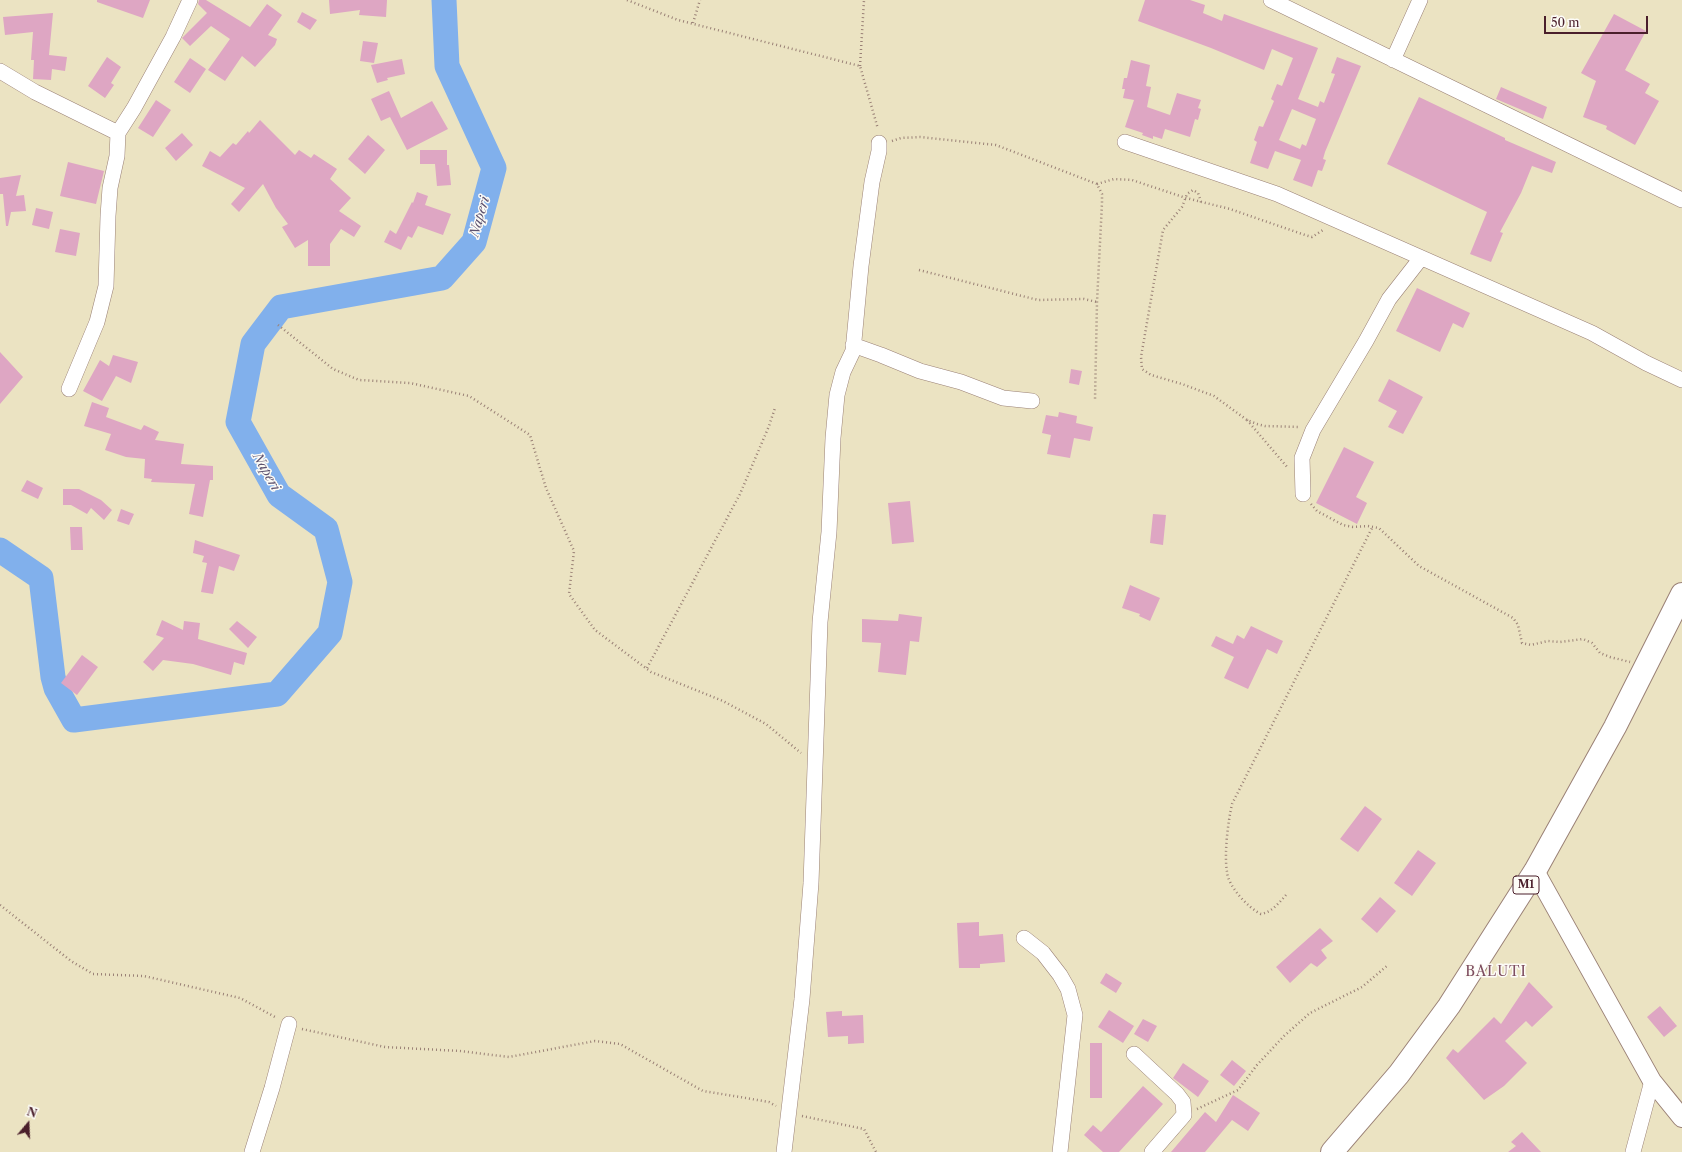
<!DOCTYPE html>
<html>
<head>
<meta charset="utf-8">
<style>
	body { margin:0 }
	#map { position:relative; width:1682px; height:1152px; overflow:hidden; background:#ebe3c2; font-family:"Libre Caslon Text",serif }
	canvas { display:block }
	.north { position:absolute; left:8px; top:1104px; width:40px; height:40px; -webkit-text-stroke:3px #fdfcf7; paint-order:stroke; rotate:19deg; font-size:11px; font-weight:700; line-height:16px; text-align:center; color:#4a1f2b }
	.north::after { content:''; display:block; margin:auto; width:14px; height:18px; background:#4a1f2b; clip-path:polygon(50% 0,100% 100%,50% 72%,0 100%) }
	.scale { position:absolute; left:1544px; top:16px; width:104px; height:18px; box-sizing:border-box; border:2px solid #4a1f2b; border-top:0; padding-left:5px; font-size:12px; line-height:14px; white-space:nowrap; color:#4a1f2b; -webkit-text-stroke:3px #fdfcf7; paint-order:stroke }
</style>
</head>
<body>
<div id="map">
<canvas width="1682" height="1152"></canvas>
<div class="north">N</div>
<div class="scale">50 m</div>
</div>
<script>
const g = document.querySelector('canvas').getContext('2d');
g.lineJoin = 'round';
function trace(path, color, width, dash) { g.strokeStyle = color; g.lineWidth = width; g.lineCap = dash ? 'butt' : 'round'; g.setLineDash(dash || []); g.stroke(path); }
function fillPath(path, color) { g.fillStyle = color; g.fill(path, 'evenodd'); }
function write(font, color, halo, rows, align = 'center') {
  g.font = font + ' "Libre Caslon Text",serif'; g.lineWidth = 3; g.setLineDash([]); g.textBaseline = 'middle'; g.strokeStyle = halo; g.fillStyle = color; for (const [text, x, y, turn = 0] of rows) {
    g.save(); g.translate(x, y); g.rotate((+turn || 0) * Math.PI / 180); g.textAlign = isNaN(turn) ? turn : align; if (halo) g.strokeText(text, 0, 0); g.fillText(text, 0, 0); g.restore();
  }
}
trace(new Path2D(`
	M0,550L41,578L53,677L56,688L74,720L277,694L330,633L340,582L326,529L279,495L238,422L253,344L281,307L442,278L474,242L494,168L447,66L444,0`), '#81b0ec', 25);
fillPath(new Path2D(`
	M97,0H150L143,18L97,2Z
	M199,0H206L250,27L267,4L282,15L268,35L277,39L275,45L255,67L242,56L225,81L208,70L230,39L211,26L190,46L182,38L207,13L198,4Z
	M329,0H387L386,17L359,15L360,10L330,14Z
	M1145,0H1190L1205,5L1203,13L1222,21L1224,14L1318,48L1298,99L1318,107L1320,101L1324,103L1335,74L1331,73L1337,57L1361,66L1325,152L1323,159L1326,160L1322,171L1318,170L1312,187L1293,180L1301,160L1275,151L1268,169L1250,163L1257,142L1254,140L1259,126L1263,127L1274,101L1271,99L1277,84L1282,86L1293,58L1272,49L1264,70L1211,48L1138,21ZM1292,109L1316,119L1306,146L1302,144L1300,149L1279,140Z
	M302,12L317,20L310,30L297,22Z
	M53,13L49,55L67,57L65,71L52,69L51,80L33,79L34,60H31L33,32L5,35L3,17Z
	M1614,14L1646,31L1625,70L1650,84L1645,93L1659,101L1635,145L1606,129L1607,126L1583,117L1596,81L1581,73Z
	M363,41L378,43L374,63L360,61Z
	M107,57L121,67L111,83L114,85L105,98L88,86Z
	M190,58L206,69L190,93L174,82Z
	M402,59L405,74L387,78L388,80L377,83L371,65Z
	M1131,60L1150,65L1146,86L1151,87L1147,107L1170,115L1177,93L1201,100L1198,108L1201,109L1198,120L1195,119L1190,137L1165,129L1162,139L1153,136V139L1142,135L1143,133L1125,127L1134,100L1123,98L1125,89H1122L1124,78H1127Z
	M1501,87L1547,107L1543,119L1496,99Z
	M389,91L401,118L432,101L448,129L407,150L390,117L381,121L371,99Z
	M1419,97L1505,138V140L1556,162L1552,173L1532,166L1521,193L1500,232L1503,233L1491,262L1470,254L1487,212L1387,164Z
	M156,100L171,110L153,137L138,128Z
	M260,120L295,155L299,150L311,158L314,154L337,169L330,179L351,198L339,211L361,226L354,237L341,229L330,244V266H308V240L295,248L282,227L288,224L276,208L263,184L239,212L231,204L245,188L202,166L210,151L220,157L233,143L236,145L248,131L249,133Z
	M182,133L193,145L176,161L165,148Z
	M368,135L385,150L365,174L348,159Z
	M420,150H447V165H449L451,185L437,186L435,164H420Z
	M68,162L104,171L96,204L60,196Z
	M21,175L16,196L24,195L26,211L11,212L8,226H6L3,194H0V178Z
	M417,192L428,196L425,205L451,214L443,235L418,226L412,238L408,236L401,250L384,242L390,230L396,234L412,202L413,203Z
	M36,208L53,212L49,229L32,225Z
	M60,229L80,233L76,256L55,252Z
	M1417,288L1470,313L1463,328L1453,323L1440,352L1396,331Z
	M0,352L23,377L0,404Z
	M113,355L138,362L131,383L116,376L102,401L83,391L100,360L109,366Z
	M1071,369L1082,371L1079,385L1069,383Z
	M1389,379L1423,397L1403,434L1388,427L1397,411L1378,401Z
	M92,402L109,408L106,417L141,430L144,425L159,432L155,440L184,444L181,464L213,466V480H210L203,517L189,514L195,484L151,482L152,479L144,478L145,459L126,457L105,450L111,434L84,426Z
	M1059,412L1077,416L1076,423L1093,427L1090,441L1074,438L1070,458L1047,454L1051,435L1042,433L1046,415L1058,417Z
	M1344,447L1374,462L1356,497L1367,503L1357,524L1316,503Z
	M27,480L43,488L38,499L21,491Z
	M63,489H79L101,500L112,510L104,520L91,508L87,514L71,505H63Z
	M910,501L914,542L892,544L888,503Z
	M121,509L134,514L129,525L117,521Z
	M1153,514L1166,515L1163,545L1150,543Z
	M70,527H82L83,550H71Z
	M195,540L240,555L234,571L219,566L213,594L201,592L207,563L202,562L204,556L193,553Z
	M1130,585L1160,598L1150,621L1139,616L1140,614L1122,608Z
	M899,614L922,617L919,642L910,641L906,675L878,672L881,643L862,642V619L898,621Z
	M162,620L183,630L184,621L200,623L198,639L247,653L244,665L234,662L231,675L193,664L163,660L153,671L143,662L164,638L156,635Z
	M237,621L257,637L248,648L229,629Z
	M1251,626L1283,641L1277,654L1267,649L1248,689L1224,678L1234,657L1211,646L1216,636L1233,644L1237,635L1244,639Z
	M82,655L98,667L77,695L61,683Z
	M1365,806L1382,819L1358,852L1340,839Z
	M1418,850L1436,863L1412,896L1394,883Z
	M1380,897L1396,911L1377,933L1361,919Z
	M979,922V936L1003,934L1005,962L980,964V968H959L957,923Z
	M1320,928L1333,941L1321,950L1327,958L1317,967L1311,963L1290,983L1276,967Z
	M1106,973L1122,983L1116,993L1100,983Z
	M1529,982L1553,1007L1532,1027L1526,1021L1505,1041L1527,1063L1504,1086L1484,1100L1446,1058L1453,1049L1458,1053L1494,1017L1501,1024Z
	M1660,1006L1677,1026L1664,1037L1647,1017Z
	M1109,1010L1134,1026L1123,1043L1098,1027Z
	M842,1011V1016L863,1015L864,1043L848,1044V1036L828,1037L826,1012Z
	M1143,1019L1157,1026L1148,1042L1134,1034Z
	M1090,1043H1102V1098H1090Z
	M1232,1060L1246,1071L1234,1086L1220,1075Z
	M1183,1063L1209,1081L1198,1097L1173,1078Z
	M1143,1086L1163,1104L1119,1152H1103L1084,1135L1093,1125L1101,1132Z
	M1233,1095L1260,1113L1248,1131L1232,1120L1205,1152H1171L1205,1112L1216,1122Z
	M1522,1132L1541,1152H1508L1516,1146L1511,1142Z`), '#dea6c3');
const minor = new Path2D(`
	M1271,0L1682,200
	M1393,60L1420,0
	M0,71L35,92L118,133
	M1125,142L1277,194L1592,333L1646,363L1682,380
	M853,345L881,355L920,371L961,382L1003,398L1032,401
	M69,389L97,322L106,286L108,216L110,188L117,156L118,133L134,108L173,37L190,0
	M1303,494L1302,458L1313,430L1366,341L1389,299L1421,258
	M1024,938L1043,953L1060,975L1068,989L1075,1015L1060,1152
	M1134,1054L1177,1094L1183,1102L1184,1115L1152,1152
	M252,1152L272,1088L289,1024
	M784,1152L802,999L811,883L820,622L829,532L833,438L837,395L843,372L853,351L861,266L872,182L879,151V143
	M1633,1152L1652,1081`);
const tertiary = new Path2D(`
	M1535,871L1652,1081L1682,1118`);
const trunk = new Path2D(`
	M1332,1152L1399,1074L1449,1006L1535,871L1615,727L1682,594`);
trace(minor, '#9a8176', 16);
trace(tertiary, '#9a8176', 20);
trace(trunk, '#9a8176', 24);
trace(new Path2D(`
	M627,0L678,20L860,66L878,129
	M693,23L700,0
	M860,66L864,0
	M892,141L901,138L920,137L996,145L1097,184L1102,194V203L1097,302L1095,400
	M1097,184L1114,179L1132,180L1186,198L1230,209L1305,235L1312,237L1323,230
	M1201,202L1198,193L1193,190L1187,194L1182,207L1163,230L1141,357L1142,369L1151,375L1182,384L1214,396L1247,420L1257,424L1265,426L1300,427
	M919,270L1038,300L1084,299L1097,302
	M278,325L333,369L359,380L410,383L469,396L530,435L546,488L574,551L569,594L595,630L651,672L723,701L766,724L801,753
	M1247,420L1288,468
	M1311,504L1317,511L1343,525L1353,527L1368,526L1379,528L1419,566L1513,618L1518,625L1522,643L1531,645L1548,641L1560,642L1583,639L1592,643L1600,653L1610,657L1630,662
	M647,668L740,494L769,426L775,408
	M1286,895C1279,903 1272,912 1261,914C1248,908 1228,886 1227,872C1224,854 1228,822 1232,804L1373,526
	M0,905L71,961L93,974L144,976L240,998L277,1018
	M302,1029L385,1047L460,1051L509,1057L595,1041L620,1044L703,1091L740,1097L769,1102L776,1106
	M1197,1109L1238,1090L1257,1065L1284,1036L1310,1013L1362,987L1388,965
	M802,1116L864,1129L876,1152`), '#9a8176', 2.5, [1, 3]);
trace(minor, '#fff', 15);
trace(tertiary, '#fff', 18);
trace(trunk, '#fff', 22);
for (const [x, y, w] of [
	[1526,885,26]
]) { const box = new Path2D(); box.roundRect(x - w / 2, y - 9, w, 18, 3); g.fillStyle = '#fdfcf7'; g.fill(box); trace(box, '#4a1f2b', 1); }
write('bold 11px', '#4a1f2b', null, [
	["M1",1526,885]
]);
write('italic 13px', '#5d526f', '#fdfcf7', [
	["Naperi",480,217,-74],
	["Naperi",266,472,60]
]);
g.letterSpacing = '1px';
write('14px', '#7e4e60', '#fdfcf7', [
	["BALUTI",1496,972]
]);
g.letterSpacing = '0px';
</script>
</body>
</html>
